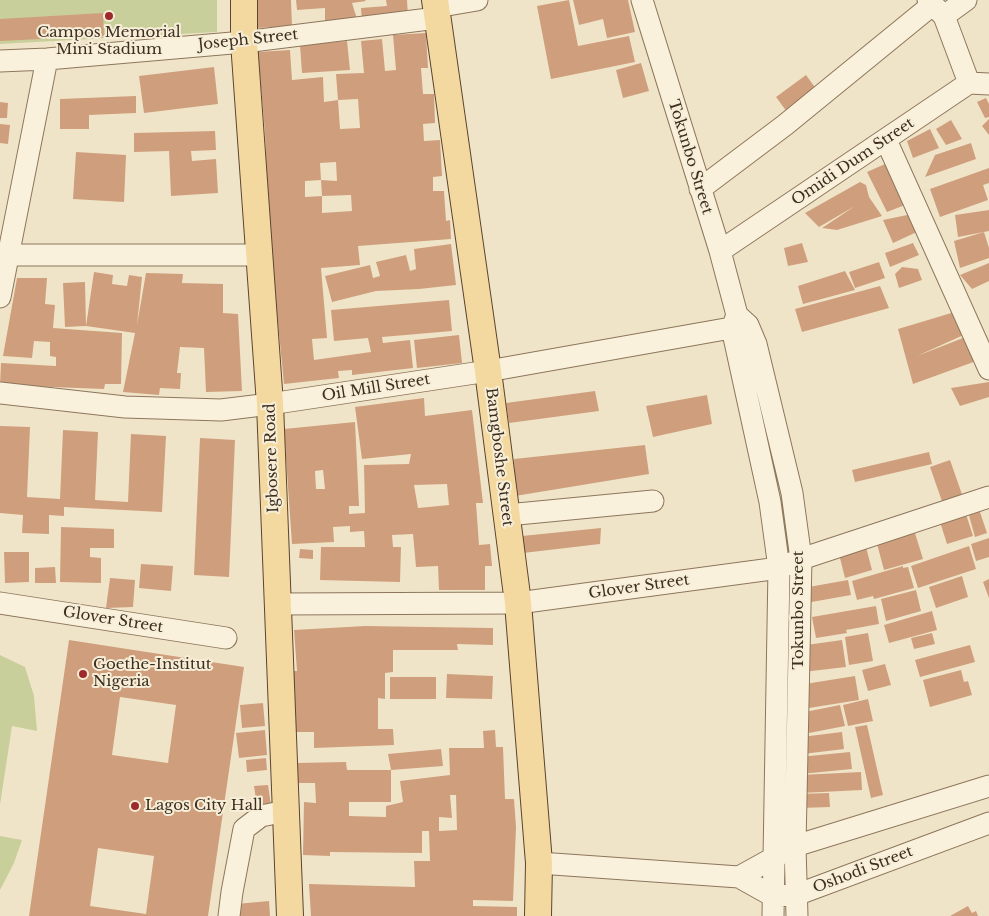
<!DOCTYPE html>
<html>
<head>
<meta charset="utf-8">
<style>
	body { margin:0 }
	canvas { display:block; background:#f0e4c8 }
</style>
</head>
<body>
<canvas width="989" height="916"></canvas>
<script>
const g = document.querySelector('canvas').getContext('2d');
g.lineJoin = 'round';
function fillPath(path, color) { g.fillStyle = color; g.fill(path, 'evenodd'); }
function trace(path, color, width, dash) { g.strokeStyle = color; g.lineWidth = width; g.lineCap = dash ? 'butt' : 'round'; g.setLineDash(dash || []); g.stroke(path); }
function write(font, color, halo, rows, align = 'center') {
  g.font = font + ' "Libre Baskerville",serif'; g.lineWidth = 4; g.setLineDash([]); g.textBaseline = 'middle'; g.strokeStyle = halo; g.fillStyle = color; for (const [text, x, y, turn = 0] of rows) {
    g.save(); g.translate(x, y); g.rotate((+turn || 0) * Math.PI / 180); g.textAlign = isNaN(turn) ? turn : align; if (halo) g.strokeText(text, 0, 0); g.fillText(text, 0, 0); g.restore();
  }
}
fillPath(new Path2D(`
	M0,0H217V32L0,44Z
	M0,655L25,667L34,696L37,731L12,726L0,805Z
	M0,836L22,840L14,863L0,890Z`), '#c9cf9b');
fillPath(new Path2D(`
	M256,0H291L292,26L257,28Z
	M296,0H365L366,1L352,3L358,22L325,26V8L297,10Z
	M386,0H407L408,17L362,21L361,8L387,6Z
	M569,0L578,46L629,36L635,62L551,79L537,6Z
	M573,0H628L635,32L607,38L603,19L579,25Z
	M103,13L104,36L0,41V19Z
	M426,33L428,68H421L423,94H434L435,123L423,124L424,141L440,140L442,176L433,177V191H444L446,221L450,220L451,239L358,246L360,265L321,268L327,338L312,339L314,360L371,352L368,338L334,341L331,310L449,300L452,331L382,337L383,343L410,340L413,368L352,375V370L338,371L339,378L284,384L269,231L265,133L258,52L290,50L292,80L323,77L324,102L338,100L340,129L360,128L358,99L338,100L336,74L364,73L361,41L382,39L385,71L396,70L393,35ZM336,162L337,181L321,180L322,196L351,195L352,211L322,213V196L305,197V181L321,180L320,163Z
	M347,41L350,70L302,73L300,45Z
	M641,63L649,91L623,98L616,70Z
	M214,67L218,104L144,113L139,76Z
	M806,75L817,90L787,112L776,97Z
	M136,96V113L89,115V129H60V99Z
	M986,98L989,104V117L985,118L977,102Z
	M0,102L8,103L7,118H0Z
	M989,119V135L982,126Z
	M951,120L962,139L946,145L936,129Z
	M0,124L10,125L8,144L0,143Z
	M930,129L939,148L913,158L907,141Z
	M215,131L216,150L191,151L192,161L216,159L218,193L171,196L169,151L134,152V133Z
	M971,143L976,159L925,177L935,155Z
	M76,152L126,155L124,202L73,199Z
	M885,164L905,205L887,212L867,172Z
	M989,168V183L983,185L988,200L940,217L930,189Z
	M860,182L866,185L869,197L882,216L837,230L822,228L855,206L819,227L805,213Z
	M989,210V231L958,237L955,215Z
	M912,214L919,231L893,243L883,220Z
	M984,232L989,248V258L960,268L954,241Z
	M802,243L808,262L788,266L784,248Z
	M913,243L919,255L890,267L885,253Z
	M451,244L456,285L419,289L376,291L332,302L325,276L370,265L373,278L380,276L376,262L406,255L410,271L416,269L414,249Z
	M879,262L885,278L855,288L849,272Z
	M989,263V281L972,289L960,275Z
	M902,267L918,269L922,280L899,288L895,274Z
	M845,271L855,290L803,304L798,286Z
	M94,272L113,275L112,284L127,286L129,275L142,277L137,325L146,273L183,274L182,283L223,284V313L238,314L242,391L206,392L204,348L180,347L177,373H181L180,389L160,388L159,395L123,392L135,333L86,326L65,327L63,283L85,282L86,326Z
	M17,278H47L45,304L55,305L53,328L122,333L121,384H105L104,389L0,385L1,363L56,366V357L50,356V342L34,341L32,358L3,356Z
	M880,286L889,308L802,332L795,309Z
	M958,311L968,333L917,356L968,336L979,360L913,384L898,329Z
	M459,335L462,363L417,368L414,340Z
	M989,382V397L960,406L951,388Z
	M595,391L599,411L509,423L506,403Z
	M707,395L712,424L653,437L646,406Z
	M424,398L425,416L472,410L483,503H476L479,545L490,544L492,566H485V590H439L438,566L416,567L413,534L392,535L393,547H401L400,582L320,580L321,547H365L364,531L350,532V526L333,527L334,542L292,544L284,429L355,422L359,506H349V514L365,513L364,465L409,464L411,454L362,459L355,407ZM323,470L325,489H316L315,471ZM447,484L449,505L418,508L414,485Z
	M0,426L30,427L27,497L60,499L63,430L98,432L95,500L128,502L131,434L166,436L162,512L64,507V516L49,515V534L22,533L23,515L0,513Z
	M200,438L235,440L229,577L194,575Z
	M645,445L649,474L515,496L514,459Z
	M929,452L932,464L855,482L852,470Z
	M950,460L964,500L944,507L930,467Z
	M979,509L987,533L975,537L968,512Z
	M966,514L973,536L947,544L940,522Z
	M61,527L114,529V548H90V557L101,558V583L60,582Z
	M601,528L600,544L523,553L522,536Z
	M915,533L923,559L884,570L877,544Z
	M989,538V557L976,561L971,544Z
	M969,546L976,569L918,588L911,566Z
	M866,547L872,570L845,578L839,554Z
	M300,549L313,550V559L299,558Z
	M4,552H29V582L5,583Z
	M141,564L173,566L171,591L139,588Z
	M903,566V568L908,567L914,588L874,599L873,596L857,600L852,581Z
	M55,567L56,583H35V568Z
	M962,576L968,597L936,608L929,587Z
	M110,578L135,580L133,607L106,608Z
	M989,579V598L983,582Z
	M848,580L851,595L806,603L803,588Z
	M916,590L921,611L886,621L881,599Z
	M876,606L879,624L846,630L847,633L816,638L812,617Z
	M932,611L937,630L889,643L884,625Z
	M365,626L493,628V645L457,644L458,650H393V672L385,673V699L378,698V729H393L394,745L314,748V732H296L287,671H297L294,630Z
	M868,633L873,661L849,665L845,637Z
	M932,633L935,644L914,649L911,638Z
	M69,640L244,667L208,916H29ZM120,697L176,705L168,763L112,755ZM98,848L154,856L146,914L90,906Z
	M842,640L846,667L803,672L799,646Z
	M970,645L975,662L920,677L915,660Z
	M885,664L891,685L868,691L862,670Z
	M961,670L964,682L968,681L972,695L930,707L923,680Z
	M447,674L493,676L492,699L446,698Z
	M855,676L859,700L809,708L805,684Z
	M390,677H436V699H390Z
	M868,699L873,721L848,726L843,705Z
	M263,703L265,726L242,728L240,705Z
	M840,705L845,726L809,733L805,712Z
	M867,725L883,795L871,798L855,727Z
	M265,730L267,755L239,758L236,733Z
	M495,730L496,747H503L505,799H514L516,827L513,901L473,900V906L517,907V916H311L309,884L415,887L414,861H430L429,831H422V853L330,852V856L303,855L304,802L316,803L315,783H298L297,763L346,762L347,770H391V802H349V816L386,817V806L403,802L400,781L450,775L449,748H484L483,731ZM450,795H456L457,830L439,831V817L452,818Z
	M842,732L844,749L803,754L801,737Z
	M441,749L443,766L391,770L388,754Z
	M850,752L852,769L801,774L799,757Z
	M266,758L267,770L247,772L246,760Z
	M861,772L862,790L801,793L800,775Z
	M268,785L272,812L258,813L254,786Z
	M829,793L830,807L800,808L799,794Z
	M269,901L270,916H237L236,904Z
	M968,906L972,913L976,911L978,916H950Z`), '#cf9f7d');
const minor = new Path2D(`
	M642,0L720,251L737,315L748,325L756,344L792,493L801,559L795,846L797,916
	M928,0L944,16L969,83
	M436,7L477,0
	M944,16L966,0
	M0,61L47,59L244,42L437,18
	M886,140L989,369
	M700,189L785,125L932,5V0
	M720,251L969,83L989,84
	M8,255H259
	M0,297L47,59
	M737,315L732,328L770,502L779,568L773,916
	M0,393L125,407L221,410L270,404L488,371L748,325
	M507,515L653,501
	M0,603L226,638
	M278,604L518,603L779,568L801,559L989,497
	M539,863L739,877L773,896L796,895L989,823
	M739,877L795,846L989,786
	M229,916L232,892L244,829L261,816L286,811`);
const major = new Path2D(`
	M244,0V42L270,404L290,916
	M435,0L488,371L518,603L539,863L538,916`);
trace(minor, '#8d765c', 23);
trace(major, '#5b4430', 28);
trace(minor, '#faf1dc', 21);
trace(major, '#f3d9a0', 26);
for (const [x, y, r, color] of [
	[109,16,5,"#9e2a2b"],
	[83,674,5,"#9e2a2b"],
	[135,806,5,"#9e2a2b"]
]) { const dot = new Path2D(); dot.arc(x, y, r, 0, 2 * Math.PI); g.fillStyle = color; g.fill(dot); trace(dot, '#f7eed8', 2); }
write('15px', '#3d2e20', '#f7eed8', [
	["Campos Memorial",109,33,"center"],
	["Mini Stadium",109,50,"center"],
	["Goethe-Institut",93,665],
	["Nigeria",93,682],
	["Lagos City Hall",145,806]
], 'left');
write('15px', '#3d2e20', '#f7eed8', [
	["Joseph Street",248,40,-6],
	["Tokunbo Street",690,157,73],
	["Omidi Dum Street",853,162,-34],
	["Oil Mill Street",376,388,-9],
	["Bamgboshe Street",499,457,83],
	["Igbosere Road",272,458,-92],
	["Glover Street",639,587,-8],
	["Tokunbo Street",799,610,-90],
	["Glover Street",113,620,9],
	["Oshodi Street",863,870,-21]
]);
</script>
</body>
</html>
